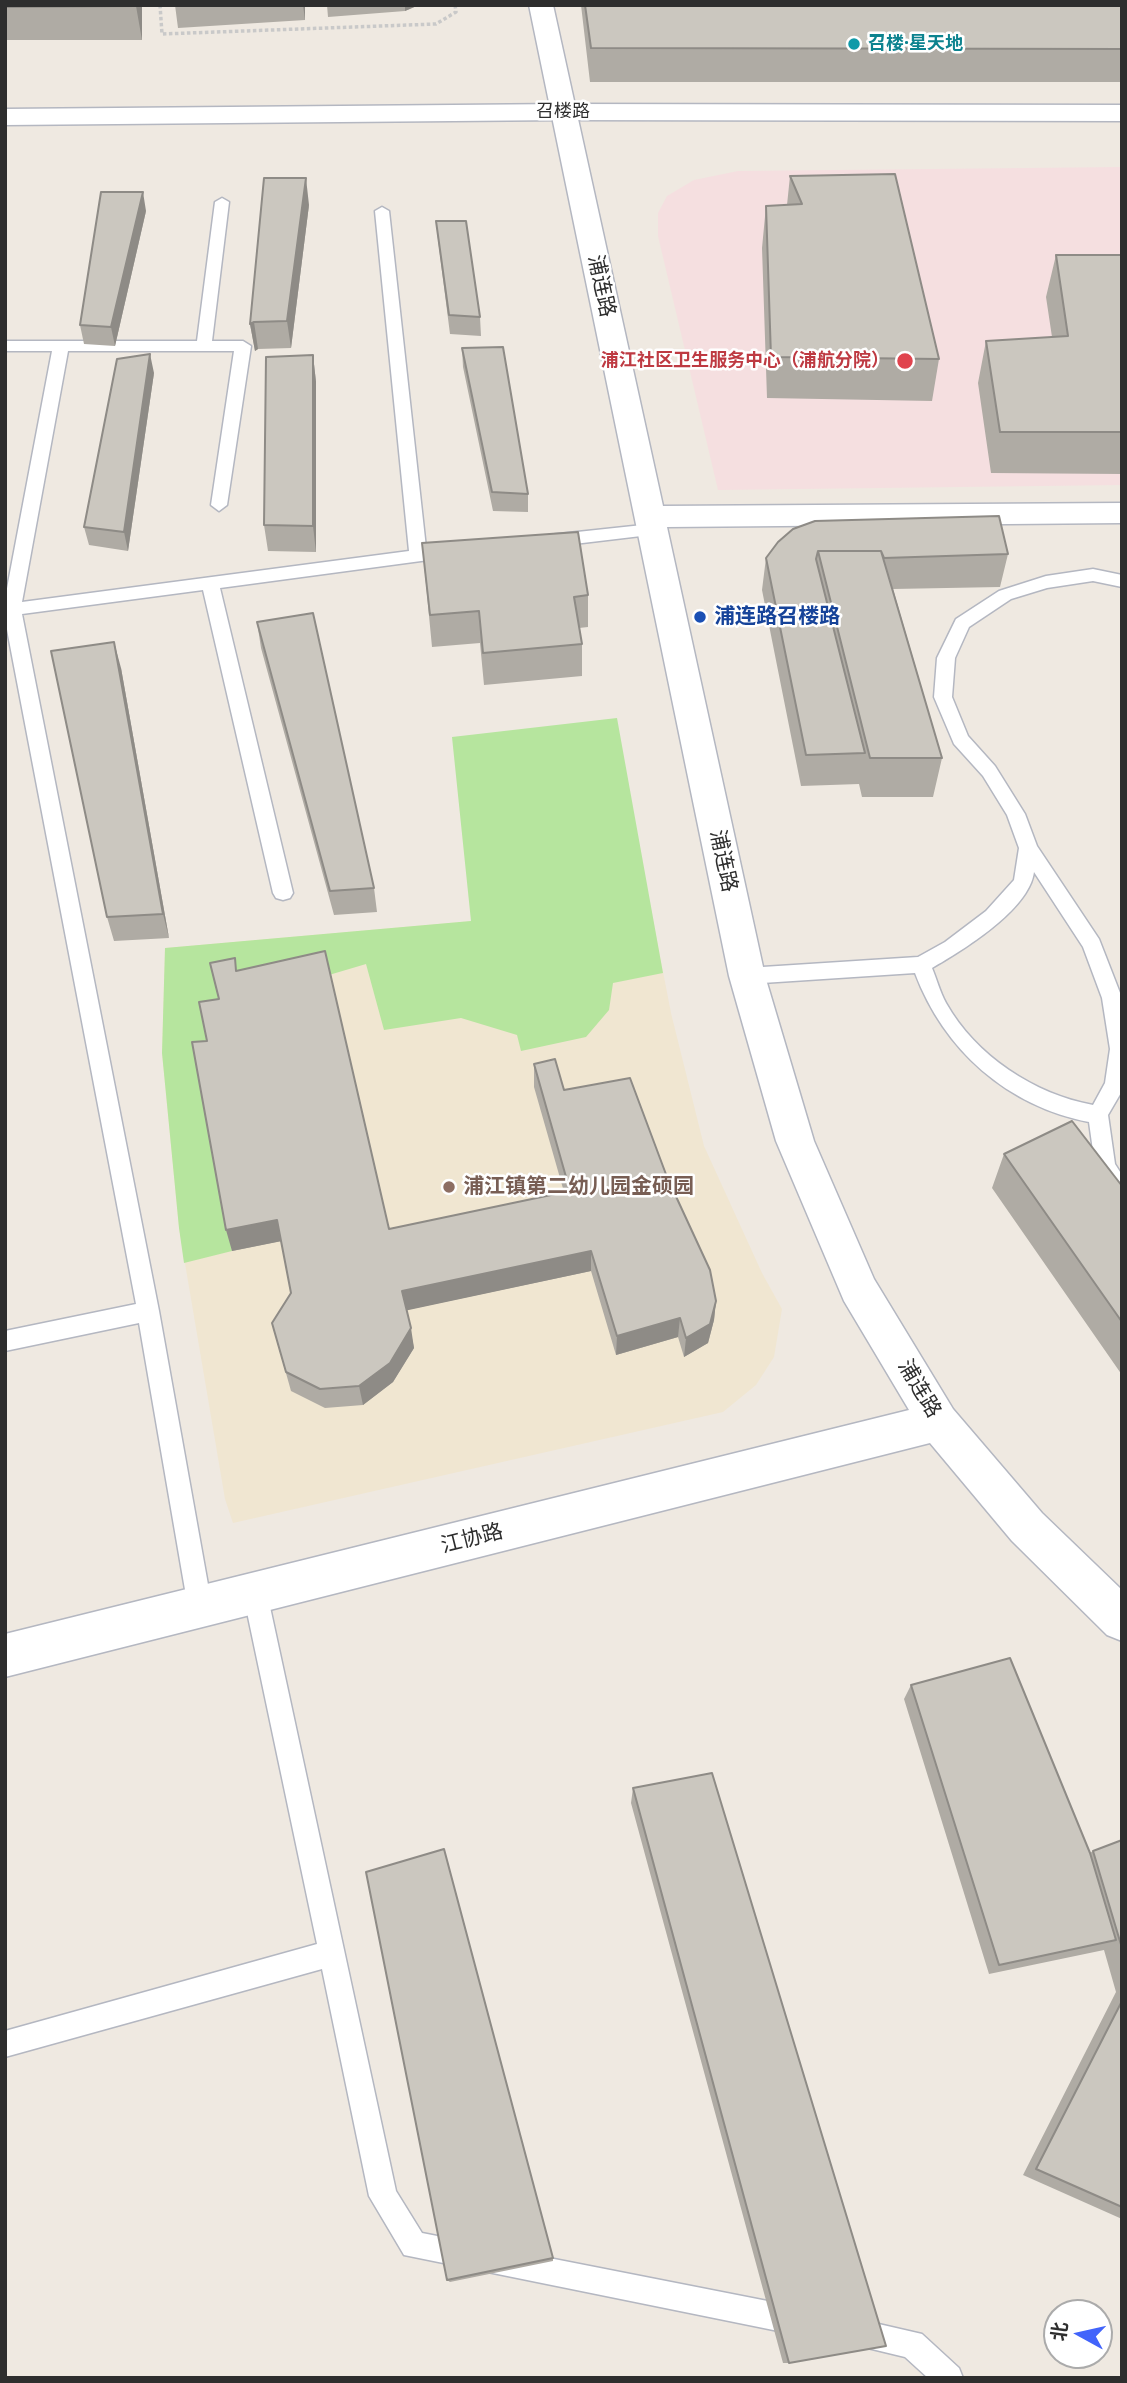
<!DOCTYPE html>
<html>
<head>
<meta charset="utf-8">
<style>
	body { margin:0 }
	#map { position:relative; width:1127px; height:2383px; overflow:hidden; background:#efe9e1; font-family:"Noto Sans","Noto Sans SC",sans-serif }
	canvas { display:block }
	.frame { position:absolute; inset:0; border:7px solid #2e2e2e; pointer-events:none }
	.north { position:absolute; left:1043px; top:2299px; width:70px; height:70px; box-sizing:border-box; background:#fff; border:2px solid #ababab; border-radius:50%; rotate:278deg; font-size:19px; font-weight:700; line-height:28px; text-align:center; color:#2e2e2e }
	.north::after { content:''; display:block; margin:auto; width:24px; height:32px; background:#4264fb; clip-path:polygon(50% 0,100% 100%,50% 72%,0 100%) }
</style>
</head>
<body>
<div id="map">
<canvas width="1127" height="2383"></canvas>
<div class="frame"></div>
<div class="north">北</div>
</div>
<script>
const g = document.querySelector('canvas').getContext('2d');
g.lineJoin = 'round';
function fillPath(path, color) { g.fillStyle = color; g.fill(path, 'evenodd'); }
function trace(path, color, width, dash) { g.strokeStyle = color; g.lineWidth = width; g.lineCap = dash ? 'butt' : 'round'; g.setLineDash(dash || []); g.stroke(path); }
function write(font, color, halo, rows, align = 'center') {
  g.font = font + ' "Noto Sans","Noto Sans SC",sans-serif'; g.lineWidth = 5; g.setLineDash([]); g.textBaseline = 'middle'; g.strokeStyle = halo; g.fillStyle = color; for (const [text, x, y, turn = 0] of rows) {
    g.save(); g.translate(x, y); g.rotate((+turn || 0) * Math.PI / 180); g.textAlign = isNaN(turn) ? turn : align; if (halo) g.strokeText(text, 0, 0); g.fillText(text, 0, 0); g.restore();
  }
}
fillPath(new Path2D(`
	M649,899L671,1013L704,1146L762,1273L782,1309L774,1357L756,1385L723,1412L233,1523L225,1499L179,1228L162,1053L165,948L471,921Z`), '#f0e6d1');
fillPath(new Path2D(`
	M1122,167V485L718,490L658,236V213L667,196L694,180L738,171Z`), '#f5dfe0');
fillPath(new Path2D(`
	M617,718L663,973L613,983L609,1010L586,1037L521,1051L517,1035L461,1018L384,1030L366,964L329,975L224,1022L213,1063L198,1065L232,1251L184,1263L179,1228L162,1053L165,948L471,921L452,737Z`), '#b6e59e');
const service = new Path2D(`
	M222,198L229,202L212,341H243L251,346L227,505L219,511L211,505L234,351H68L22,602L409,551L375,211L382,207L389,211L426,548L451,545L459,551L451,557L220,588L293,893L290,898L283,900L276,898L273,893L203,590L22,614L159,1311L212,1607L208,1615L200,1618L192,1615L188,1607L139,1323L5,1351V1331L136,1304L5,619V599L52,351H5V341H197L215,202Z
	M652,524L658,526L660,530L658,534L549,547L541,541L549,535Z
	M1093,569L1122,575V587L1093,581L1047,588L1011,599L969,627L955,658L952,697L968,736L995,766L1025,814L1037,846L1099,939L1122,998V1091L1108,1115L1115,1164L1122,1175V1203L1115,1200L1095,1165L1089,1122C1007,1106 944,1050 915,973L747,984L740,982L737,976L740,970L747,968L918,957L945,942L986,911L1014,880L1019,848L1007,815L983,776L954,744L934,697L937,658L956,619L999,591L1046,576ZM1034,872L1083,947L1102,998L1110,1049L1105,1083L1093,1105C1034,1094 976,1056 946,1003C940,992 937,980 932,968C963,950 1029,910 1034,872Z
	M255,1582L263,1585L267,1593L396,2191L422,2233L798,2307L808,2311L812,2321L808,2331L798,2335L404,2255L369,2196L322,1969L5,2057V2031L317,1944L243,1593L247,1585Z
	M857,2319L922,2334L959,2368L963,2378H928L905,2357L847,2343L843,2333L847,2323Z`);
const minor = new Path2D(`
	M529,5H553L663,506L1122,503V523L667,527L765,976L814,1141L874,1279L953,1409L1042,1513L1122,1590V1641L1107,1635L1012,1541L930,1443L5,1677V1634L909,1410L844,1301L776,1141L729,976Z`);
const tertiary = new Path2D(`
	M565,104L1122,105V121L565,120L5,125V109Z`);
trace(service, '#b4b7c1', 3);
trace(minor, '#b4b7c1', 3);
trace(tertiary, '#b4b7c1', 3);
trace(new Path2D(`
	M160,5L162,34L436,24L456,12L455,5`), '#c9c9c9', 3.5, [3.5, 2.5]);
fillPath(service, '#fff');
fillPath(minor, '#fff');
fillPath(tertiary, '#fff');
fillPath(new Path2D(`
	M5,5H142V40H5Z
	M175,5H305V20L178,28Z
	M327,5H419L405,11L328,17Z
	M581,5H1122V82H590Z
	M790,176L939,359L932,401L767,398L762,248L766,206L787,205Z
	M309,205L291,348L258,349L255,351L250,324Z
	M146,211L115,346L84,344L80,325Z
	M436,221L480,317L481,336L450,334L438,240Z
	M1056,255H1122V474L991,473L978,383L986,341L1052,337L1046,297Z
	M462,348L528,494V512L493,511L463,367Z
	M313,355L316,382V552L268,551L264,525Z
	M154,373L128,551L89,545L84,527Z
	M793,529L1008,554L1000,587L893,589L942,758L933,797H862L859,784L801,786L762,590L766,558Z
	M422,543L588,595V627L579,628L582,644V676L484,685L480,643L432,647Z
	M257,622L374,888L377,912L334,915L261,648Z
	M121,668L169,938L114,941L107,917Z
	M238,970L389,1229L564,1192L534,1087V1064L667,1177L716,1301L714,1320L708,1343L684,1357L678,1337L616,1355L591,1271L406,1310L414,1348L393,1382L363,1405L325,1408L291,1391L272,1323L291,1293L281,1241L232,1251L207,1041L219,999Z
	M1004,1154L1122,1186V1375L992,1188Z
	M911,1685L1090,1853L1093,1851L1122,1840V2219L1023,2175L1116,1992L1104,1950L989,1974L904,1699Z
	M633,1788L789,2363H783L631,1803Z
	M553,2258V2261L450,2282L447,2280Z`), '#afaba4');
fillPath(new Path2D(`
	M136,5H142V40L136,6Z
	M303,5H305V20Z
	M405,5H419L405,11Z
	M306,178L309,205L291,348L287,321Z
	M143,192L146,211L115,346L111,327Z
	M254,322L258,349L255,351L250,324Z
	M150,354L154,373L128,551L124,532Z
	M313,355L316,382V552L313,526Z
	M114,642L121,668L169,938L163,914Z
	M277,1220L282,1241L232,1251L226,1230Z
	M591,1251V1271L404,1311L402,1291Z
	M716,1301L714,1320L708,1343L684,1357L686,1338Z
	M680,1318L678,1337L616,1355L617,1336Z
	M411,1328L414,1348L393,1382L363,1405L359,1386Z`), '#8e8b86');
const building = new Path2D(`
	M5,5H136V6L5,7Z
	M585,5H1122V49L591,48Z
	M895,174L939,359L771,357L766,206L802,204L790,176Z
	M264,178H306L287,321L254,322L250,324Z
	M101,192H143L111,327L80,325Z
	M436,221H466L480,317L449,315Z
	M1056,255H1122V432H1000L986,341L1068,336Z
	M503,347L528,494L492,492L462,348Z
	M150,354L124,532L84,527L117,359Z
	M313,355V526L264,525L266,357Z
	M999,516L1008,554L884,558L881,551H818L816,559L865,753L806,755L766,558L778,542L793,529L815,521Z
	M578,532L588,595L574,597L582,644L483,653L479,611L430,615L422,543Z
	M818,551H881L942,758H870Z
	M313,613L374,888L330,891L257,622Z
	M114,642L163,914L107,917L51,651Z
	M325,951L389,1229L570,1191L534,1064L555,1059L564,1090L630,1078L667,1177L710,1270L716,1301L710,1324L686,1338L680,1318L617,1336L591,1251L402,1291L411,1328L390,1363L359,1386L320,1389L286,1372L272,1323L291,1293L277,1220L226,1230L192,1042L207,1041L199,1002L219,999L210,963L235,958L236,971Z
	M1072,1121L1122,1186V1322L1004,1154Z
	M1010,1658L1090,1853L1116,1940L999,1965L911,1685Z
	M712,1773L886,2346L789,2363L633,1788Z
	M1122,1840V1948L1093,1851Z
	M444,1849L553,2258L447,2280L366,1872Z
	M1122,2001V2207L1036,2169Z`);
fillPath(building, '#cbc7bf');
trace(building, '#8e8b86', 2);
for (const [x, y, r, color] of [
	[854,44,7,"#0f9aa8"],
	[905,361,9,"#e0444e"],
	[700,617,7,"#1a4fb4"],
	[449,1187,7,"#8d6e63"]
]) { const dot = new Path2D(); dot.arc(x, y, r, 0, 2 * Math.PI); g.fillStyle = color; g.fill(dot); trace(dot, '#fff', 2.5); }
write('bold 18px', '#0d838f', '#fff', [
	["召楼·星天地",868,44]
], 'left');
write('18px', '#2e2e2e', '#fff', [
	["召楼路",563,112]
]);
write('bold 18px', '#be3a42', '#fff', [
	["浦江社区卫生服务中心（浦航分院）",889,361]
], 'right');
write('21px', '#2e2e2e', '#fff', [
	["浦连路",601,286,78],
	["浦连路",723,861,78],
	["浦连路",919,1389,59],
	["江协路",472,1539,-14]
]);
write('bold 21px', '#164399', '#fff', [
	["浦连路召楼路",714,617]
], 'left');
write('bold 21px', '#785e54', '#fff', [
	["浦江镇第二幼儿园金硕园",463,1187]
], 'left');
</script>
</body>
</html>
